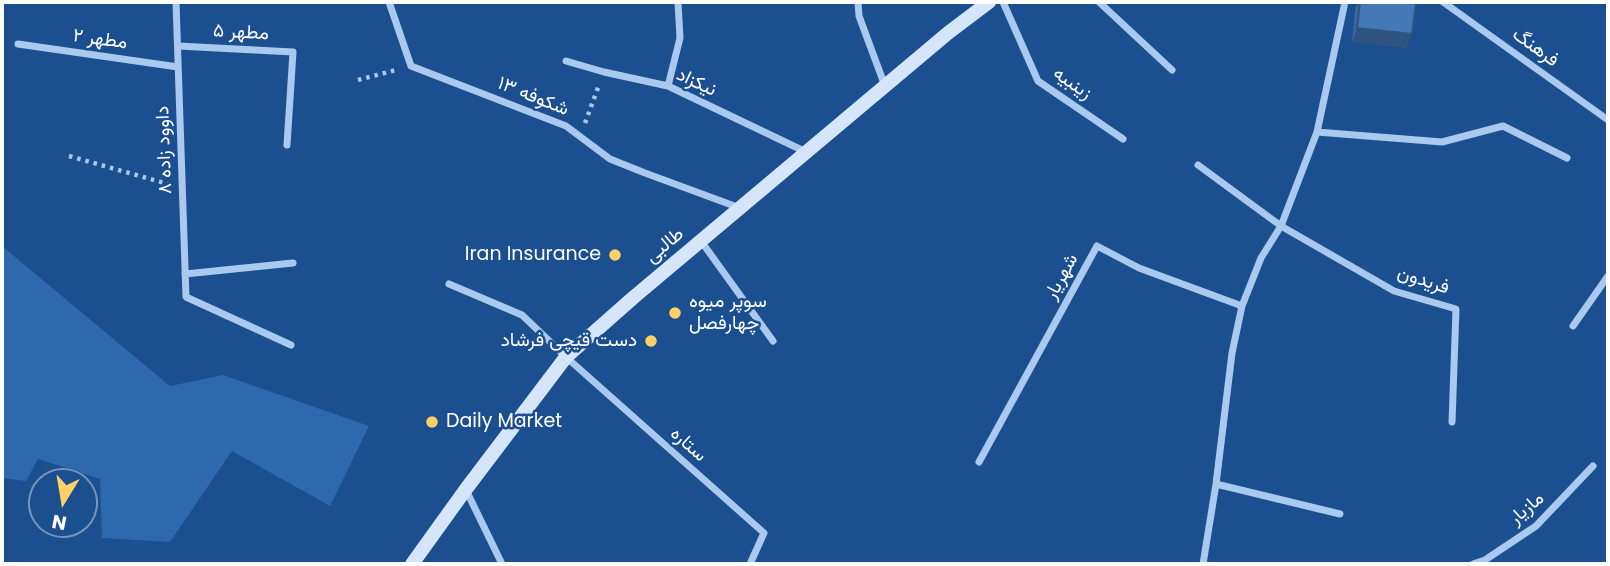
<!DOCTYPE html>
<html>
<head>
<meta charset="utf-8">
<style>
	body { margin:0 }
	#map { position:relative; width:1610px; height:566px; overflow:hidden; background:#1b4f8f; font-family:Poppins,sans-serif }
	canvas { display:block }
	.frame { position:absolute; inset:0; border:4px solid #fff; pointer-events:none }
	.north { position:absolute; left:28px; top:468px; width:70px; height:70px; box-sizing:border-box; background:#1b4f8f; border:2px solid #7695bc; border-radius:50%; rotate:191deg; font-size:19px; font-weight:700; line-height:28px; text-align:center; color:#fff }
	.north::after { content:''; display:block; margin:auto; width:24px; height:32px; background:#ffd166; clip-path:polygon(50% 0,100% 100%,50% 72%,0 100%) }
</style>
</head>
<body>
<div id="map">
<canvas width="1610" height="566"></canvas>
<div class="frame"></div>
<div class="north">N</div>
</div>
<script>
const g = document.querySelector('canvas').getContext('2d');
g.lineJoin = 'round';
function fillPath(path, color) { g.fillStyle = color; g.fill(path, 'evenodd'); }
function trace(path, color, width, dash) { g.strokeStyle = color; g.lineWidth = width; g.lineCap = dash ? 'butt' : 'round'; g.setLineDash(dash || []); g.stroke(path); }
function write(font, color, halo, rows, align = 'center') {
  g.font = font + ' Poppins,Vazirmatn,sans-serif'; g.lineWidth = 5; g.setLineDash([]); g.textBaseline = 'middle'; g.strokeStyle = halo; g.fillStyle = color; for (const [text, x, y, turn = 0] of rows) {
    g.save(); g.translate(x, y); g.rotate((+turn || 0) * Math.PI / 180); g.textAlign = isNaN(turn) ? turn : align; if (halo) g.strokeText(text, 0, 0); g.fillText(text, 0, 0); g.restore();
  }
}
fillPath(new Path2D(`
	M2,246L170,386L223,375L369,426L330,506L232,451L170,542L102,538L100,479L38,459L26,481L2,478Z`), '#2e69ad');
trace(new Path2D(`
	M358,80L396,70
	M585,123L599,85
	M69,156L168,184`), '#a9c9ee', 4.5, [3.5, 5]);
trace(new Path2D(`
	M176,2L186,297L291,345
	M389,2L411,66L566,126L610,159L645,173L740,208
	M858,2L859,16L885,86
	M1003,2L1038,81L1123,139
	M1099,2L1172,70
	M1443,2L1608,120
	M18,44L178,67
	M178,46L293,52L287,145
	M566,61L604,72L668,86L806,152
	M668,86L680,38L678,2
	M1317,132L1442,142L1503,126L1567,158
	M1198,165L1281,226L1394,291L1456,309L1452,422
	M701,241L773,341
	M185,274L293,263
	M449,284L522,315L566,357L764,533L750,564
	M1573,326L1608,276
	M979,462L1097,246L1139,268L1242,306
	M1216,484L1340,514
	M466,490L502,564
	M1203,564L1216,484L1232,353L1242,306L1261,258L1281,226L1317,132L1345,2
	M1473,564L1485,560L1536,526L1593,466`), '#a9c9ee', 7);
trace(new Path2D(`
	M412,564L466,489L566,357L634,297L948,33L989,2`), '#d6e6fa', 14);
fillPath(new Path2D(`
	M1358,2H1416L1407,48L1352,42L1355,10Z`), '#3a679d');
fillPath(new Path2D(`
	M1357,28L1412,34L1407,48L1352,42Z`), '#305480');
const building = new Path2D(`
	M1360,2H1416L1412,34L1357,28Z`);
fillPath(building, '#4478b7');
trace(building, '#305480', 2);
for (const [x, y, r, color] of [
	[615,255,7,"#ffd166"],
	[675,313,7,"#ffd166"],
	[651,341,7,"#ffd166"],
	[432,422,7,"#ffd166"]
]) { const dot = new Path2D(); dot.arc(x, y, r, 0, 2 * Math.PI); g.fillStyle = color; g.fill(dot); trace(dot, '#1b4f8f', 2.5); }
write('19px', '#fff', '#1b4f8f', [
	["مطهر ۵",241,33,3],
	["مطهر ۲",100,40,8],
	["فرهنگ",1535,48,36],
	["نیکزاد",696,83,25],
	["زینبیه",1072,84,35],
	["شکوفه ۱۳",533,97,22],
	["داوود زاده ۸",165,150,-92],
	["طالبی",665,246,-40],
	["شهریار",1062,277,-61],
	["فریدون",1423,281,18],
	["ستاره",688,445,42],
	["مازیار",1527,509,-41]
]);
write('19px', '#fff', '#1b4f8f', [
	["Iran Insurance",601,255],
	["سوپر میوه",689,302,"left"],
	["چهارفصل",689,324,"left"],
	["دست قیچی فرشاد",637,341],
	["Daily Market",446,422,"left"]
], 'right');
</script>
</body>
</html>
